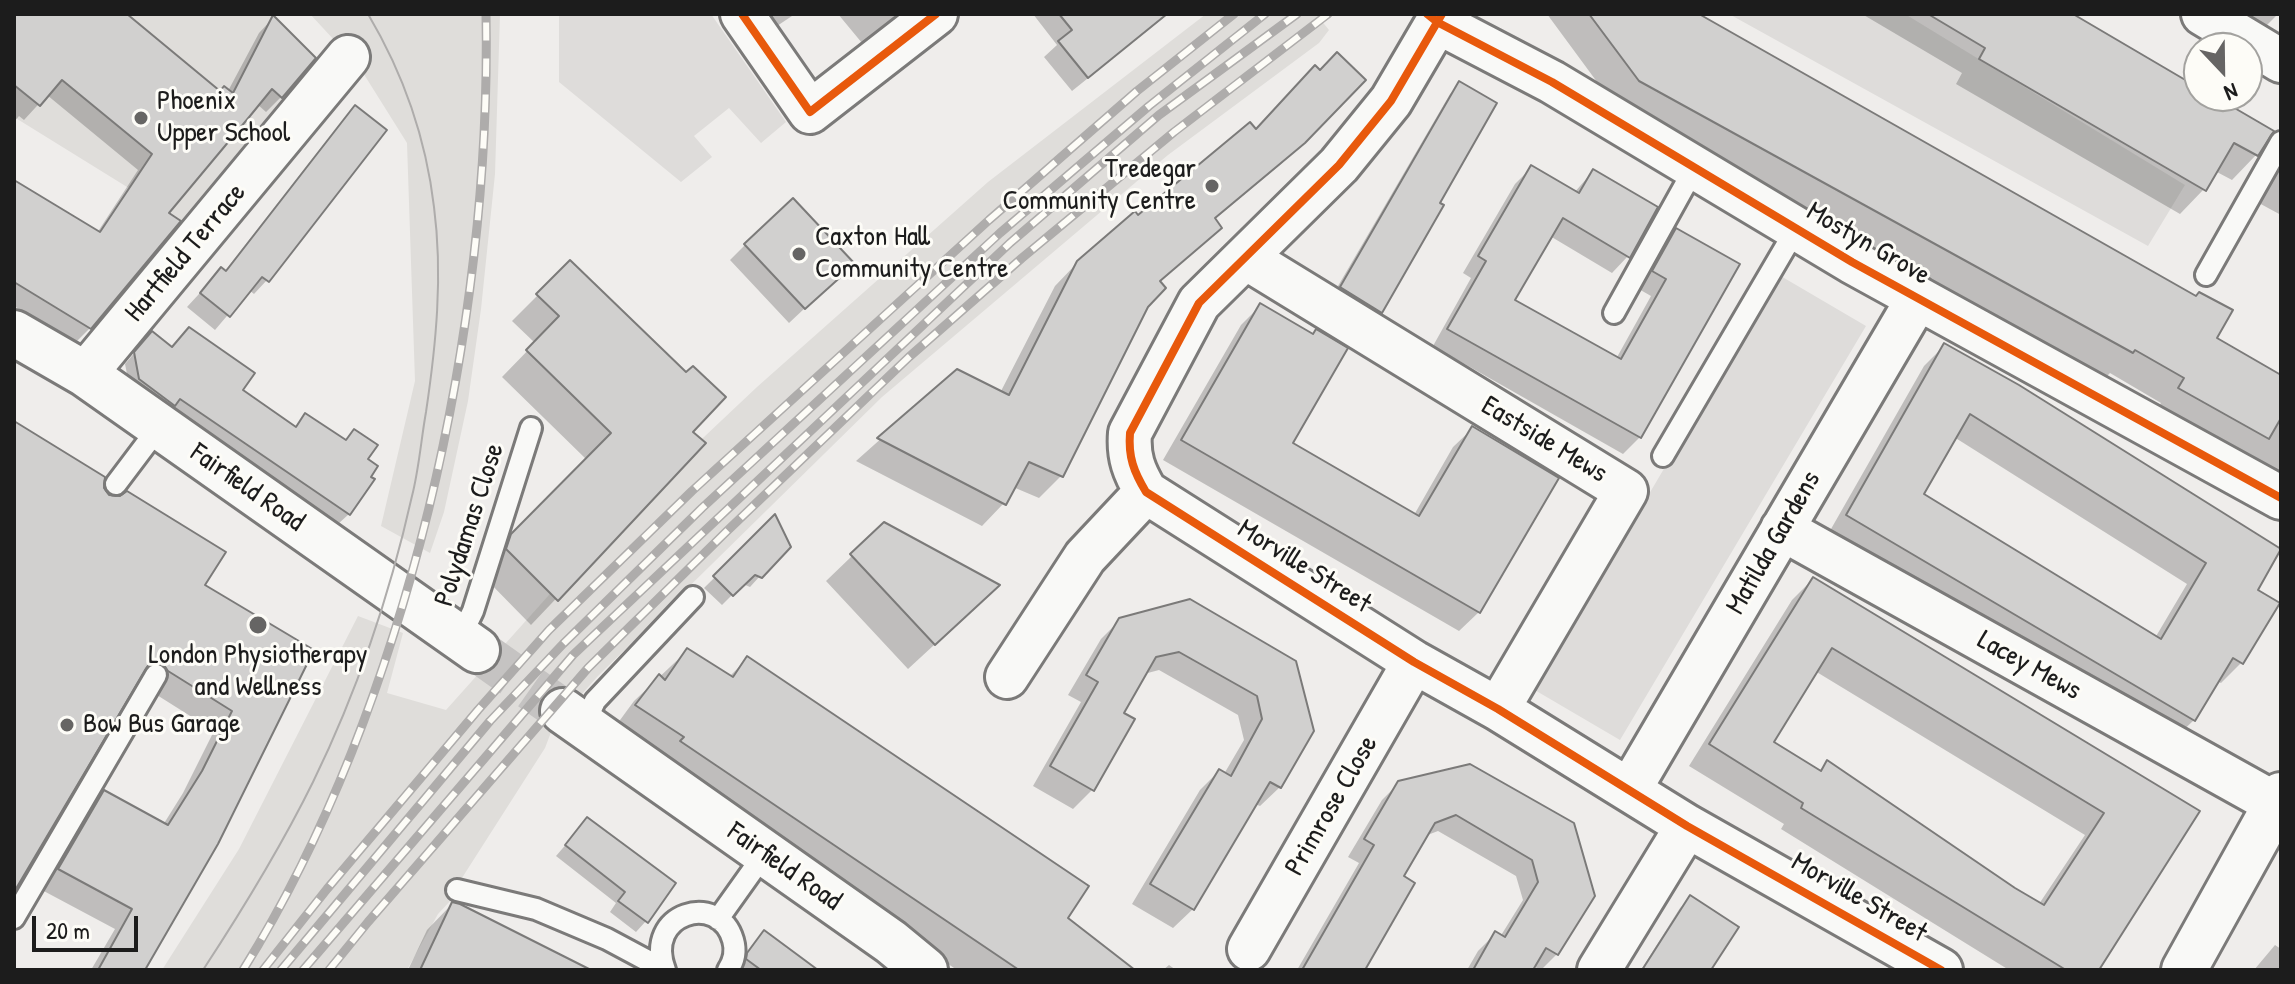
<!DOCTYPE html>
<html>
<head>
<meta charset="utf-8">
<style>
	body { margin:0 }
	#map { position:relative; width:2295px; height:984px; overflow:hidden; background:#efedeb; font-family:"Patrick Hand",sans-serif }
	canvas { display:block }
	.frame { position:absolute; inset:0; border:16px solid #1c1c1c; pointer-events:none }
	.north { position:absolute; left:2183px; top:32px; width:80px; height:80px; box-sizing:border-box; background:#fdfcf7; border:2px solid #a3a29f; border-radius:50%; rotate:158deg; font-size:22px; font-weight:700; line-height:32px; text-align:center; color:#1c1c1c }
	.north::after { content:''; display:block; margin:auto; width:28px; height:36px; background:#666564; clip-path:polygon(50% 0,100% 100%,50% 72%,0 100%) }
	.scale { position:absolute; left:32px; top:916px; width:106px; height:36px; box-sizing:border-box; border:4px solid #1c1c1c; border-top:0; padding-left:10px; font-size:24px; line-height:28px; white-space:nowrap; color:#1c1c1c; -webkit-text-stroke:6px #fdfcf7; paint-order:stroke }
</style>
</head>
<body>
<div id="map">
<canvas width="2295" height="984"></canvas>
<div class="frame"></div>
<div class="north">N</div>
<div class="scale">20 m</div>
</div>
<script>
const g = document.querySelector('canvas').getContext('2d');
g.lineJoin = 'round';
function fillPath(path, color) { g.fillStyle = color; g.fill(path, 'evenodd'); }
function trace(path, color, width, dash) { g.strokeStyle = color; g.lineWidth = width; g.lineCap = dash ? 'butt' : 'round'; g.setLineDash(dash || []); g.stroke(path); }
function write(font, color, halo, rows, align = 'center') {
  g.font = font + ' "Patrick Hand",sans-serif'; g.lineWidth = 6; g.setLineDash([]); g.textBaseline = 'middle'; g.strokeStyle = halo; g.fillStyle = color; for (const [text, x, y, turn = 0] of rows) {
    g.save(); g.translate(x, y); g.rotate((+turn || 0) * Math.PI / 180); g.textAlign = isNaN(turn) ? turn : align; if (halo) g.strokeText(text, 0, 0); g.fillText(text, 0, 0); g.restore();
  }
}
fillPath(new Path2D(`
	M14,14H271L316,58L182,221L14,117Z
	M310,14H500L495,174L481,309L468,401L444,512L430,553L381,526L415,381L407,143L360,68Z
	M1206,14H1316L1329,30L1319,43L1168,155L882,397L597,677L553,727L545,748L460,881L452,899L438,914L407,970H162L239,849L358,616L403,633L387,693L446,710L616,520L757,387L988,182Z`), '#dfddda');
fillPath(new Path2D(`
	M559,14H711L786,122L761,143L729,108L694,136L712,157L681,182L559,82Z
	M1729,14H1905L2185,185L2148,246Z
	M1779,275L1866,326L1620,740L1533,689L1646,493L1649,494Z`), '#dedcda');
fillPath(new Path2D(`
	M14,14H124L220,93L228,91L259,33L273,18L281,97L266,112L257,104L166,213L90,328L75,343L14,306V183L97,233L138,170L47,95L24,120L19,116L14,122Z
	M756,14H795L768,32Z
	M838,14H900L862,43Z
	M1033,14H1168L1072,91L1044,57L1057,45Z
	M1547,14H1695L2214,338L2281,376V485L2155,413L2161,403L2110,373L2107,376L1614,105Z
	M1862,14H2069L2199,90V96H2210L2256,155L2232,180L2215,171L2204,189L2180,214L1956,84L1962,73Z
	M2228,14H2281V16L2278,14L2260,32Z
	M1460,84L1437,204L1441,206L1381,312L1371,322L1331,298L1450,94Z
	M355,108L267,280L254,294L249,290L215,330L187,307L221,270L224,272L342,121Z
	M1255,131L1303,142L1280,165L1214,220L1220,228L1159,283L1061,476L1039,498L1013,487L1004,503L982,526L856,461L957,371L1000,393L1055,286L1078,262Z
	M2281,151V215L2257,202Z
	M1531,168L1574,193L1593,171L1628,256L1612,273L1550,236L1512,300L1616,359L1651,296L1637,288L1660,247L1676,231L1737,264L1640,437L1623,454L1433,346L1471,278L1463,273L1515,184Z
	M745,245L837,278L789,323L730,260Z
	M570,263L691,432L703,444L531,625L482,575L486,562L587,460L502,377L535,343L512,321Z
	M1260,306L1290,443L1414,515L1453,447L1473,428L1479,612L1459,631L1163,460L1241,325Z
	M142,344L240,391L294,428L305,415L344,442L354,431L365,460L349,514L338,524L170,408L130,389L125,364Z
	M1945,345L2255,591L2241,663L2221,683L2217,681L2194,720L2173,740L1827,536L1924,366ZM1954,437L2187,584L2155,638L1921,495Z
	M14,423L102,489L203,586L311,651L143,970H91L115,929L40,889L85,812L104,793L163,825L183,793L214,731L149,690L144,683L134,682L14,890Z
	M775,518L760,576L750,587L743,584L722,605L704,588Z
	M852,556L972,610L908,669L826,581Z
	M1813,579L2198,812L2097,970H2009L1781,829L1784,824L1689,766L1792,600ZM1815,671L2085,835L2039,904L1827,763L1818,772L1771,743Z
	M1121,619L1295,663L1280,787L1260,806L1255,804L1193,909L1173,928L1132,904L1200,790L1219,771L1224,774L1244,740L1238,715L1159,670L1144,674L1121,713L1092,790L1073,809L1033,786L1081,702L1068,695L1101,639Z
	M688,650L729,677L747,659L1131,970H957L657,767L612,731L634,701Z
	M1399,783L1573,825L1557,954L1541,970L1533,966L1530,970H1467L1478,951L1495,934L1500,937L1523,900L1516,876L1438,831L1425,836L1401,877L1363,970H1297L1359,863L1348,857L1382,800Z
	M587,820L646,921L636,932L610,912L616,903L556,856Z
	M1691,898L1709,970H1641L1680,908Z
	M452,904L589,970H408L427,930Z
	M765,932L818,970H737L738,965Z
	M2275,945L2281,949V970H2254Z
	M1169,965L1176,970H1163Z`), '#0003');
const building = new Path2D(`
	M14,14H127L220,91L224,86L233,93L273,15L316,58L282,98L272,89L250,116L169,213L181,221L91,329L14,282V180L100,232L152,154L62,80L40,106L14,85Z
	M1059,14H1167L1088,78L1058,41L1072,30Z
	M1589,14H1699L2196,296L2199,292L2233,310L2217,338L2281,375V418L2269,439L2178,388L2184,378L2135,350L2133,353L1639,81Z
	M1928,14H2073L2199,88V96H2214L2274,131L2258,156L2234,143L2206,191L1979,59L1985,48Z
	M1337,52L1366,80L1305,143L1215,218L1222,228L1160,281L1166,288L1148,307L1063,477L1029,462L1006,505L877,438L957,369L1009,395L1077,261L1135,211L1138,215L1250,122L1256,129L1315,65L1320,70Z
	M1459,81L1497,103L1440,203L1444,205L1382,313L1340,287Z
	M355,105L387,130L269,282L262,277L230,317L200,293L221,267L226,271Z
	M1531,165L1579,193L1593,169L1658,207L1630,258L1563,218L1515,300L1621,359L1666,279L1652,271L1676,228L1740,264L1641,438L1447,329L1486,261L1478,256Z
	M793,198L855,264L805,309L744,244Z
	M570,260L686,372L693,366L726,397L693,432L706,443L558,601L506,549L511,534L611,433L526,350L559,316L536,294Z
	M1260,303L1313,334L1316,329L1348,348L1293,443L1419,516L1472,426L1559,478L1480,613L1181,440Z
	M189,327L255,373L243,390L296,427L305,413L346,440L354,429L378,445L368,459L378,466L371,477L375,479L350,515L180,399L175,406L139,379L134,352L152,331L172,347Z
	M1944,343L2019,385L2281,549L2258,590L2280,603L2243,664L2233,658L2195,721L1846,515ZM1970,414L2206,563L2161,639L1924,494Z
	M14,421L105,477L104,488L109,495L120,496L127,491L226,552L205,585L314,650L218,844L145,970H98L132,909L58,869L104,790L168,825L202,771L232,711L168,671L162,663L149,664L14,892Z
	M775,514L791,547L762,578L755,575L733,596L713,576Z
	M884,522L1000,585L935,645L850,554Z
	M1813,577L2200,811L2099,970H2066L1801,808L1803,803L1709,744ZM1832,648L2104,813L2044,905L2015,888L1827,760L1821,771L1774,742Z
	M1190,599L1296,661L1314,731L1281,788L1270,782L1194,910L1150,884L1219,769L1231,776L1262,719L1257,696L1179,652L1156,657L1124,713L1135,719L1094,791L1050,766L1098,682L1086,675L1119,618Z
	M687,648L733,677L747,656L1089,886L1068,918L1135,970H1019L680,741L684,737L635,705L659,674L665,680Z
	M1470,764L1574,823L1595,896L1558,955L1546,948L1533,970H1473L1495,931L1505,937L1538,882L1532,860L1456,815L1435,823L1404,876L1415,883L1365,970H1302L1374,845L1364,839L1398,781Z
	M587,817L676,883L648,923L618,901L625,892L565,845Z
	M1690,895L1739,927L1711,970H1642Z
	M452,902L460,904L591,970H420Z
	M764,930L818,970H761L746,959L747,953Z`);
fillPath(building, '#d1d0cf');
trace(building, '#7b7a79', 2);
trace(new Path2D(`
	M477,650L563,711`), '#c5c3c2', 44, [44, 22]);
const service = new Path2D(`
	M2206,275L2281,142
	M1614,313L1695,167
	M1663,456L1796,229
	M116,484L159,427
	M460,638L473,611L531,428
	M584,725L595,701L693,597
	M457,890L536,909L607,939L665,970
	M14,918L156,675
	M718,919L765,853
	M665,970C643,913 719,891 733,940C736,950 734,961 728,970`);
const minor = new Path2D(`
	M742,14L810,112L936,14
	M1442,14L1391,101L1339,165L1199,303L1130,433C1128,457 1134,472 1146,492L1414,662L1498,709L1687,826L1941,970
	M2203,14L2281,61
	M1437,22L1552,82L1852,262L2281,498
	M1246,258L1626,491L1498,709
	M85,374L348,57
	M1782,529L2276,804
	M1007,677L1085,557L1146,492
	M1630,789L1918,298
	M1249,949L1414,662
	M1599,970L1687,826`);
const tertiary = new Path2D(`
	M2184,970L2281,795`);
const secondary = new Path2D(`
	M14,333L85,374L477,650
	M563,711L891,942L925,970`);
trace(service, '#7b7a79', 26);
trace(minor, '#7b7a79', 48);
trace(tertiary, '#7b7a79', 50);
trace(secondary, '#7b7a79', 50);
trace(service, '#f9f9f7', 20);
trace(minor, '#f9f9f7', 42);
trace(tertiary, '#f9f9f7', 44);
trace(secondary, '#f9f9f7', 44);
trace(new Path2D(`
	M203,970C243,909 281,847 313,782C357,692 390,594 412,496C419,469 421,440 426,412C436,345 443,276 434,207C426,139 403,73 368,14`), '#aeacab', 2);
const rail = new Path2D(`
	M243,970C408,706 492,324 486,14
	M263,970L327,889L478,710L549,630L692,491L989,220L1137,91L1234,14
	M281,970L490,721L563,644L702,508L1000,233L1149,106L1265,14
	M303,970L573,655L1010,243L1159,115L1297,14
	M329,970L368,922L588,668L727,531L909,357L1022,258L1174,132L1328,14`);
trace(rail, '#aeacab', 9);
trace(rail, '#fdfcf7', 6, [18]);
trace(new Path2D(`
	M742,14L810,112L936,14
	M1427,14L1437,22L1552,82L1852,262L2281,498
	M1442,14L1391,101L1339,165L1199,303L1130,433C1128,457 1134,472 1146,492L1414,662L1498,709L1687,826L1941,970`), '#e8590c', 8);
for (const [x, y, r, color] of [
	[141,118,8,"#666564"],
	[1212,186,8,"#666564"],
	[799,254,8,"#666564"],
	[258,625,10,"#666564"],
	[67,725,8,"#666564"]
]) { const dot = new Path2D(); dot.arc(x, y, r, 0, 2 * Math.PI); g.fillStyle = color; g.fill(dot); trace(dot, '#fdfcf7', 3); }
write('28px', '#1c1c1c', '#fdfcf7', [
	["Phoenix",157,102],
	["Upper School",157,134],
	["Tredegar",1196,170,"right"],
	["Community Centre",1196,202,"right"],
	["Caxton Hall",815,238],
	["Community Centre",815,270],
	["London Physiotherapy",258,656,"center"],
	["and Wellness",258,688,"center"],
	["Bow Bus Garage",83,725]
], 'left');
write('28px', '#1c1c1c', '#fdfcf7', [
	["Mostyn Grove",1868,244,30],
	["Hartfield Terrace",186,253,-50],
	["Eastside Mews",1544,440,31],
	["Fairfield Road",247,488,35],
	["Polydamas Close",470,525,-72],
	["Matilda Gardens",1774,543,-60],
	["Morville Street",1304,567,32],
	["Lacey Mews",2029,666,29],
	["Primrose Close",1332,806,-60],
	["Fairfield Road",784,867,35],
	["Morville Street",1859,898,30]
]);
</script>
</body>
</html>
